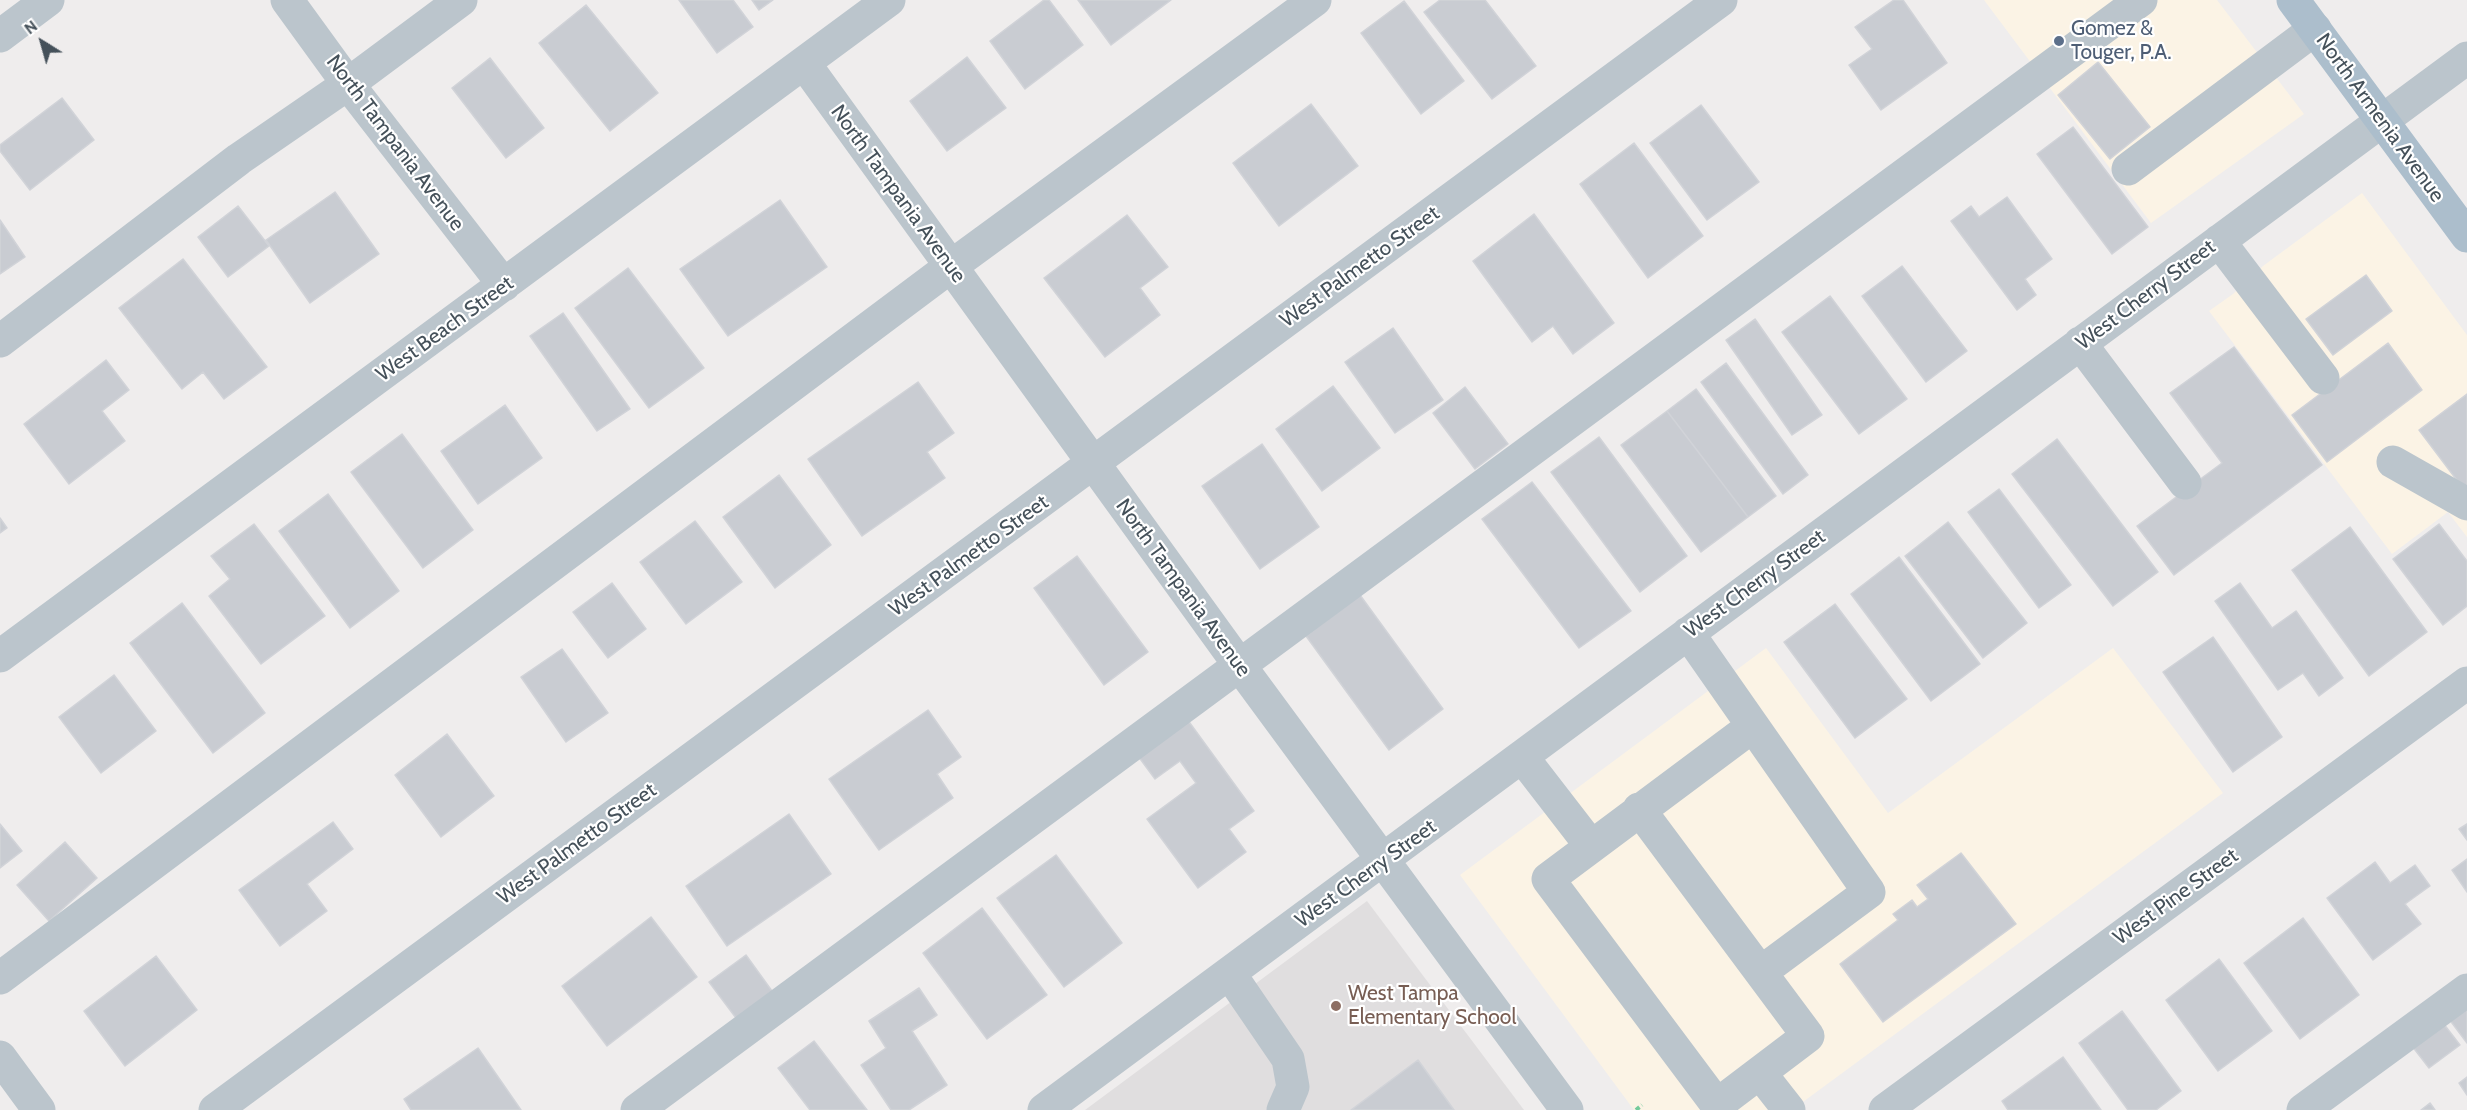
<!DOCTYPE html>
<html>
<head>
<meta charset="utf-8">
<style>
	body { margin:0 }
	#map { position:relative; width:2467px; height:1110px; overflow:hidden; background:#efeded; font-family:Cabin,sans-serif }
	canvas { display:block }
	.north { position:absolute; left:12px; top:12px; width:60px; height:60px; -webkit-text-stroke:4px #fff; paint-order:stroke; rotate:323deg; font-size:16px; font-weight:700; line-height:24px; text-align:center; color:#45515a }
	.north::after { content:''; display:block; margin:auto; width:21px; height:27px; background:#45515a; clip-path:polygon(50% 0,100% 100%,50% 72%,0 100%) }
</style>
</head>
<body>
<div id="map">
<canvas width="2467" height="1110"></canvas>
<div class="north">N</div>
</div>
<script>
const g = document.querySelector('canvas').getContext('2d');
g.lineJoin = 'round';
function fillPath(path, color) { g.fillStyle = color; g.fill(path, 'evenodd'); }
function trace(path, color, width, dash) { g.strokeStyle = color; g.lineWidth = width; g.lineCap = dash ? 'butt' : 'round'; g.setLineDash(dash || []); g.stroke(path); }
function write(font, color, halo, rows, align = 'center') {
  g.font = font + ' Cabin,sans-serif'; g.lineWidth = 4.5; g.setLineDash([]); g.textBaseline = 'middle'; g.strokeStyle = halo; g.fillStyle = color; for (const [text, x, y, turn = 0] of rows) {
    g.save(); g.translate(x, y); g.rotate((+turn || 0) * Math.PI / 180); g.textAlign = isNaN(turn) ? turn : align; if (halo) g.strokeText(text, 0, 0); g.fillText(text, 0, 0); g.restore();
  }
}
fillPath(new Path2D(`
	M1984,0H2217L2304,114L2151,223Z
	M2362,193L2467,335V537L2448,512L2392,554L2209,311L2233,294L2263,266Z
	M1766,648L1888,813L2113,648L2223,793L1792,1110H1634L1460,875Z`), '#fbf3e5');
fillPath(new Path2D(`
	M1367,901L1524,1110H1085Z`), '#e0dedf');
const building = new Path2D(`
	M679,0H733L753,27L717,53Z
	M752,0H773L759,10Z
	M1044,0H1049L1083,45L1025,89L990,41Z
	M1078,0H1171L1111,45Z
	M1440,0H1485L1536,66L1492,99L1424,12Z
	M1894,0H1903L1947,63L1881,110L1849,65L1872,49L1855,27Z
	M1404,1L1464,81L1421,114L1361,33Z
	M586,5L658,93L610,131L539,43Z
	M967,57L1006,108L947,151L910,101Z
	M490,58L544,128L506,158L452,88Z
	M2098,62L2150,127L2110,159L2058,95Z
	M62,98L94,140L30,190L0,151V145Z
	M1311,104L1358,166L1279,226L1233,163Z
	M1701,105L1759,182L1707,220L1650,143Z
	M2073,127L2148,227L2112,254L2037,154Z
	M1634,143L1703,236L1648,278L1580,184Z
	M335,192L379,254L310,303L266,240Z
	M2007,197L2052,259L2025,279L2036,295L2017,310L1951,221L1971,206L1979,217Z
	M780,200L827,267L728,336L680,269Z
	M238,206L269,246L228,277L198,237Z
	M1534,214L1614,323L1573,354L1553,326L1532,342L1473,261Z
	M1127,215L1168,267L1140,288L1160,315L1105,357L1044,278Z
	M0,220L25,257L0,274Z
	M183,259L267,367L224,399L203,372L182,389L119,308Z
	M1902,266L1967,351L1926,382L1862,296Z
	M628,268L704,368L649,408L575,308Z
	M2366,275L2392,311L2333,355L2306,319Z
	M1830,296L1907,399L1859,434L1782,332Z
	M563,313L630,409L597,431L530,336Z
	M1755,319L1822,415L1792,435L1726,340Z
	M1393,328L1443,400L1395,433L1345,362Z
	M2388,343L2422,390L2327,462L2292,415Z
	M2234,347L2322,465L2174,575L2137,526L2222,463L2170,393Z
	M106,360L129,390L102,411L125,441L69,484L24,424Z
	M1726,363L1808,475L1783,494L1701,382Z
	M918,382L954,433L927,452L945,478L862,536L808,459Z
	M1333,386L1380,448L1322,491L1276,429Z
	M1465,387L1508,444L1475,469L1433,413Z
	M1696,389L1776,496L1748,517L1667,411Z
	M2467,394V489L2465,491L2419,430Z
	M505,405L542,458L478,504L441,451Z
	M1667,411L1748,517L1701,552L1621,445Z
	M402,434L473,530L423,568L351,472Z
	M1599,437L1687,556L1640,592L1551,472Z
	M2057,439L2158,572L2113,606L2012,474Z
	M1262,444L1319,527L1260,569L1202,486Z
	M779,475L831,545L775,588L723,517Z
	M1532,482L1631,611L1579,648L1482,519Z
	M1999,489L2071,585L2039,608L1968,512Z
	M328,494L399,591L350,628L279,531Z
	M0,518L7,528L0,533Z
	M695,521L742,582L686,624L640,562Z
	M1948,522L2027,623L1983,658L1905,556Z
	M254,524L325,616L261,664L209,596L230,579L211,556Z
	M2439,524L2467,561V606L2443,625L2393,559Z
	M2350,527L2427,632L2369,676L2292,570Z
	M1077,556L1148,652L1104,685L1034,588Z
	M1899,557L1980,664L1931,701L1851,594Z
	M612,583L646,629L608,658L573,612Z
	M2240,583L2272,628L2296,611L2343,678L2319,696L2303,673L2278,690L2215,601Z
	M1360,595L1443,709L1389,750L1306,636Z
	M182,603L265,713L213,753L130,643Z
	M1835,604L1907,699L1855,738L1784,642Z
	M2213,637L2282,737L2233,772L2163,672Z
	M562,649L608,713L566,742L521,677Z
	M114,675L156,731L101,773L59,717Z
	M928,710L961,757L937,774L953,798L879,850L829,779Z
	M1187,719L1254,811L1229,829L1246,852L1198,888L1147,819L1196,783L1180,761L1155,779L1138,756Z
	M447,734L494,796L441,837L395,775Z
	M789,814L831,874L727,946L686,886Z
	M333,822L353,849L307,884L327,911L280,946L239,890Z
	M0,824L22,851L0,868Z
	M2467,824V840L2459,829Z
	M65,842L97,878L49,921L17,885Z
	M1961,853L2016,924L1883,1022L1840,964L1898,920L1893,914L1912,900L1917,907L1928,899L1917,885Z
	M1056,855L1122,943L1064,987L997,898Z
	M2467,859V892L2452,870Z
	M2375,862L2390,883L2415,865L2430,886L2405,904L2421,924L2373,960L2327,898Z
	M982,908L1047,995L987,1039L923,953Z
	M651,917L697,977L607,1046L562,986Z
	M2303,918L2359,995L2300,1039L2244,963Z
	M746,955L772,991L736,1018L709,982Z
	M156,956L197,1010L125,1066L84,1011Z
	M2219,959L2272,1031L2218,1071L2166,1000Z
	M919,988L937,1015L912,1031L947,1085L909,1110H891L861,1065L886,1048L869,1021Z
	M2467,999V1043L2446,1015Z
	M2122,1011L2181,1091L2156,1110H2128L2079,1043Z
	M2443,1023L2460,1045L2429,1068L2412,1046Z
	M814,1041L867,1110H810L778,1068Z
	M478,1048L521,1110H411L404,1099Z
	M2063,1057L2101,1110H2008L2002,1101Z
	M1418,1060L1454,1110H1351Z
	M2467,1077V1095L2459,1083Z
	M2430,1103L2435,1110H2421Z`);
fillPath(building, '#c9ccd2');
trace(building, '#d1d3d8', 1.5);
trace(new Path2D(`
	M1636,1110L1642,1105`), '#74ca9b', 4, [4.5, 3]);
trace(new Path2D(`
	M287,0L348,84L504,285
	M0,36L48,0
	M804,63L1240,666L1567,1110
	M2128,169L2315,29
	M2219,241L2323,378
	M0,341L239,159L348,84L461,0
	M2080,343L2185,483
	M2393,462L2467,504
	M1688,633L1869,892L1761,972
	M0,656L889,0
	M1523,758L1591,846
	M1639,809L1808,1036L1717,1105L1548,879L1753,726
	M1230,974L1288,1059L1293,1087L1283,1110
	M0,978L950,267L1315,0
	M0,1057L39,1110
	M1760,1073L1789,1110
	M215,1110L1721,0
	M637,1110L2141,0
	M1044,1110C1519,760 1991,407 2467,58
	M1885,1110L2467,683
	M2303,1110L2467,990`), '#bbc5cc', 33);
trace(new Path2D(`
	M2293,0L2467,236`), '#acbecc', 33);
for (const [x, y, r, color] of [
	[2059,41,6,"#5c6f8a"],
	[1336,1006,6,"#8d6e63"]
]) { const dot = new Path2D(); dot.arc(x, y, r, 0, 2 * Math.PI); g.fillStyle = color; g.fill(dot); trace(dot, '#fff', 2); }
write('21px', '#4e5e75', '#fff', [
	["Gomez &",2071,29],
	["Touger, P.A.",2071,53]
], 'left');
write('21px', '#45515a', '#fff', [
	["North Armenia Avenue",2380,118,54],
	["North Tampania Avenue",395,143,53],
	["North Tampania Avenue",898,194,54],
	["West Palmetto Street",1360,267,-36],
	["West Cherry Street",2146,295,-37],
	["West Beach Street",445,329,-36],
	["West Palmetto Street",969,556,-36],
	["West Cherry Street",1755,584,-36],
	["North Tampania Avenue",1183,588,54],
	["West Palmetto Street",577,844,-36],
	["West Cherry Street",1366,874,-36],
	["West Pine Street",2176,897,-36]
]);
write('21px', '#785e54', '#fff', [
	["West Tampa",1348,994],
	["Elementary School",1348,1018]
], 'left');
</script>
</body>
</html>
